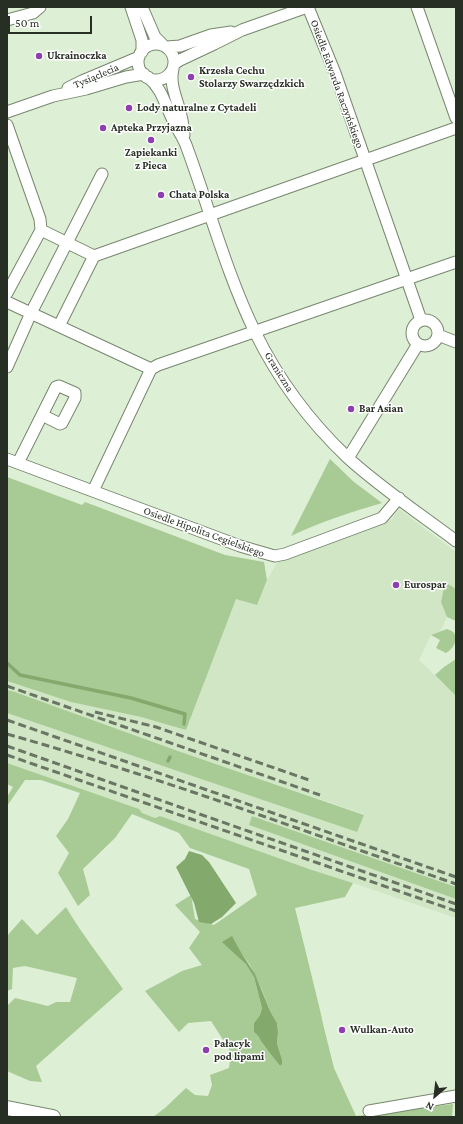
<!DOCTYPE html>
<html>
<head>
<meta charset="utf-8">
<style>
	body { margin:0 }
	#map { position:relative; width:463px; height:1124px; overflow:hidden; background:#ddefd4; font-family:"Crimson Pro",serif }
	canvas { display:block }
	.frame { position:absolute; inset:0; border:8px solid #272e23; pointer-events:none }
	.north { position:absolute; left:415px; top:1076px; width:40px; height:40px; -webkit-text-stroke:3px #fff; paint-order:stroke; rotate:208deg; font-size:11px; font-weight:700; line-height:16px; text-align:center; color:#272e23 }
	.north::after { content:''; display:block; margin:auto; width:14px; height:18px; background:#272e23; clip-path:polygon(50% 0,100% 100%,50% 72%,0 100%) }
	.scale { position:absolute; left:8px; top:16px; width:84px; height:18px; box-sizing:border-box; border:2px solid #272e23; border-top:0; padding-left:5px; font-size:12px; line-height:14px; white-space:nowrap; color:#272e23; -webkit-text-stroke:3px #fff; paint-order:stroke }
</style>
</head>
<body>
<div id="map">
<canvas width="463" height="1124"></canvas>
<div class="frame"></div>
<div class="north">N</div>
<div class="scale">50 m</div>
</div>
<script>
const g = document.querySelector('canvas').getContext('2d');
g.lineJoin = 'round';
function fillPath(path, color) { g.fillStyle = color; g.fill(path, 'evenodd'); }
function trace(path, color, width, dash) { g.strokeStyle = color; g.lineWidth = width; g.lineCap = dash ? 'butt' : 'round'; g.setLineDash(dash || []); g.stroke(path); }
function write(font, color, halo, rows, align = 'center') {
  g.font = font + ' "Crimson Pro",serif'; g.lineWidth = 3; g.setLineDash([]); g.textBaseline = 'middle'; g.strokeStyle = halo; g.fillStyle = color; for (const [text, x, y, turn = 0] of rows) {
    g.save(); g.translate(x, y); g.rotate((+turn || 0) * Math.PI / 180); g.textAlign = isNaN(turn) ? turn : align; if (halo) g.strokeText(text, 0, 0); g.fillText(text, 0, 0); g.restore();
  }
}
fillPath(new Path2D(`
	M399,509L456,552V589L445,582L441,602L447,617L440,632L431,635L419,660L456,696V887L253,816L249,825L456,899V918L353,883L312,870L160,816L155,818L141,813L139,809L7,763V713L357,832L364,814L178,751L15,692L7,690V681L71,702L141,717L186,730L236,598L257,605L267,580L280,558L391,520Z`), '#d0e6c5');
fillPath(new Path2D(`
	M330,459L354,482L382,503C351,512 320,522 291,536Z
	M7,477L82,505L85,502L225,555L264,562L267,580L257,605L236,599L186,730L141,717L71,702L7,681Z
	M445,582L456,589V621L447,617L441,602Z
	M447,629C449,630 452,631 453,632C460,639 452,650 446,653L436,648L440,640L431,635Z
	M456,659V696L435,675L444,667Z
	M7,690L15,692L178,751L364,815L357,832L7,713Z
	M7,763L139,809L142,813L155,818L160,816L312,870L353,883L345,897L295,908L320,1010L323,1024L334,1068L356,1116L453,1104L452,1117H153L165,1108L186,1088L195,1095L208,1096L212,1085L210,1075L229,1068L231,1052L211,1021L188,1023L179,1032L145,991L182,971L202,965L189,948L200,932L175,905L191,895L195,919L214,925L257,895L249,869L190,848L179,833L132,814L115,838L83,869L90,895L78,906L58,873L69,853L56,836L68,819L80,793L41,780H25L7,806V797L13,787L7,784ZM232,936L242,954L250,965L262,990L270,1011L277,1023L278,1032L277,1044L282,1059L280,1066L269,1050L263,1044L254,1023L260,1015L262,1008L254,977Z
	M252,816L456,887V899L249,825Z
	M66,907C83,936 104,962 123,989L36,1066L42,1082L30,1081L7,1071V1006L15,998L48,1006L56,1002H70L77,978L25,966L13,968L12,989L7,991V936L22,919L37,935Z`), '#a8ca95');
fillPath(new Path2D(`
	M189,851L202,855L209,862L236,903L222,917L211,924L199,922L194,903L176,867L185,859Z
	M232,936L242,954L255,974L270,1011L277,1023L278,1032L277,1044L282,1059V1064L280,1066C275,1059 269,1052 264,1045C259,1040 261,1037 254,1032V1023L260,1015L262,1008L254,977L246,964L236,955L222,942Z`), '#83a96d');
trace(new Path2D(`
	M7,663L20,675L131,698L185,714L184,724
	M168,761L170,757`), '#83a96d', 3.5);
const minor = new Path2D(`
	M131,7L142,40V52
	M142,7L155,37L163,45
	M308,7L335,73L421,320
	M417,7L456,118
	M7,20L33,13L40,7
	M138 62a18 18 0 1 1 36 0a18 18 0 1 1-36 0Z
	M167,47L180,46L211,35L231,32
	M174,64L180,60L214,44L242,30L307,7
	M173,69C169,86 178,100 181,116C183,122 183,129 184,135
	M148,77C161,88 164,101 171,116C175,126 182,135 186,145C209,207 226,272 255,332C278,379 310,422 348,458C381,488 420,514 456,541
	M68,88L82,81L139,57
	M7,112L53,96L86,89L126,77L144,74
	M7,125L40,219L41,230L7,293
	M41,230L94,256
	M7,302L151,369
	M412 333a13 13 0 1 1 26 0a13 13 0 1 1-26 0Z
	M59,326L94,256L456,128
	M438,335L456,342
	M7,367L31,313L102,174
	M348,458L418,344
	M7,459L240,546L271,555L275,556L285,554L382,518L399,498
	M18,463L56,387L59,386L75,393V398L62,423L60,424L42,415
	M93,491L151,369L158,365L456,262
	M369,1111L456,1096`);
const major = new Path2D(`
	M7,1108L53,1117`);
trace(minor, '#77876e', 13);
trace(major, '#77876e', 16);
trace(minor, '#fff', 11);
trace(major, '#fff', 14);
trace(new Path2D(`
	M7,686L320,795
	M95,712L156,727L312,781
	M7,720L456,877
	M7,734C159,777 307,832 456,884
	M7,746L188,810L456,904
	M7,755L456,911`), '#6a7564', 3, [8, 4]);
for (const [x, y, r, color] of [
	[39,56,4,"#8e3faf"],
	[191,77,4,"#8e3faf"],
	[129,108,4,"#8e3faf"],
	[103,128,4,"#8e3faf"],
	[151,140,4,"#8e3faf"],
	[161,195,4,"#8e3faf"],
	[351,409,4,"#8e3faf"],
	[396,585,4,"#8e3faf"],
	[342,1030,4,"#8e3faf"],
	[206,1050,4,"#8e3faf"]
]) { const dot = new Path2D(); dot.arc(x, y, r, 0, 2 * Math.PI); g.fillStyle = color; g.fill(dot); trace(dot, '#fff', 1.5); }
write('bold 11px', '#272e23', '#fff', [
	["Ukrainoczka",47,56],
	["Krzesła Cechu",199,71],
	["Stolarzy Swarzędzkich",199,84],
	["Lody naturalne z Cytadeli",137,108],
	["Apteka Przyjazna",111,128],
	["Zapiekanki",151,153,"center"],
	["z Pieca",151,166,"center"],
	["Chata Polska",169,195],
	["Bar Asian",359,409],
	["Eurospar",404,585],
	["Wulkan-Auto",350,1030],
	["Pałacyk",214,1044],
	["pod lipami",214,1057]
], 'left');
write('11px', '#272e23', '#fff', [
	["Tysiąclecia",96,76,-23],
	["Osiedle Edwarda Raczyńskiego",337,84,70],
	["Graniczna",279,372,58],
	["Osiedle Hipolita Cegielskiego",204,532,20]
]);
</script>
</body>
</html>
